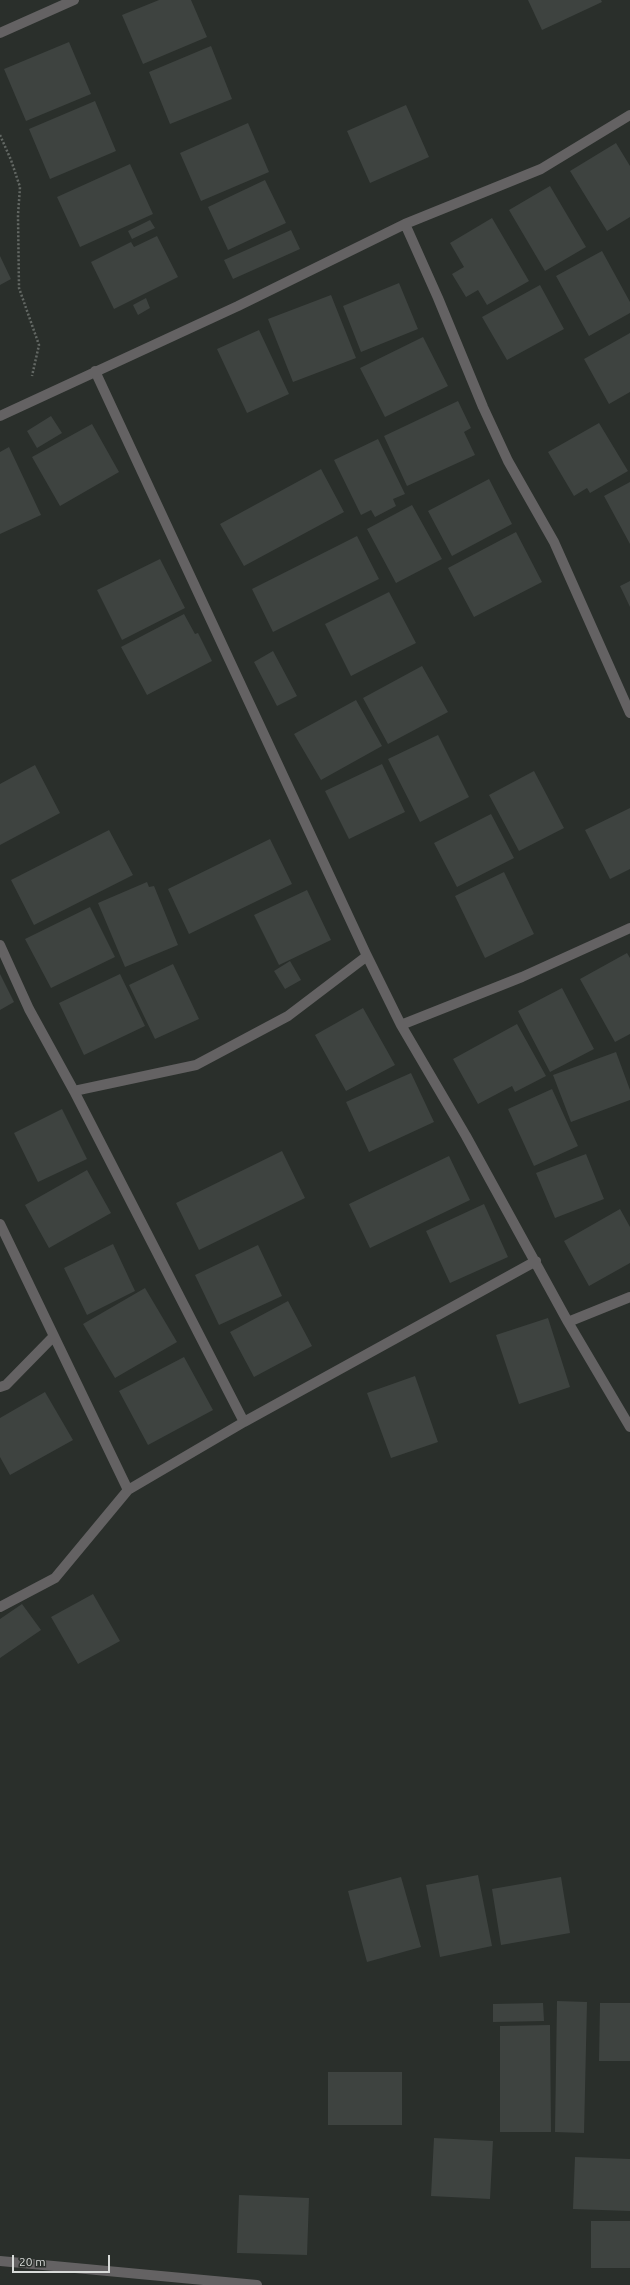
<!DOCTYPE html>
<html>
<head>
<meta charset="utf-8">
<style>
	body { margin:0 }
	#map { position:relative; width:630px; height:2285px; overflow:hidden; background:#2a2f2b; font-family:Ubuntu,sans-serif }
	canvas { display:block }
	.scale { position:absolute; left:12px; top:2255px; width:98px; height:18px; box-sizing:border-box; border:2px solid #d8dbd9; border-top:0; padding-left:5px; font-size:12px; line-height:14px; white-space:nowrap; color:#d8dbd9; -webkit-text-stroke:3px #2a2f2b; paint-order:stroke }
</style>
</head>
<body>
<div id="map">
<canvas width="630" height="2285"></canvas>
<div class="scale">20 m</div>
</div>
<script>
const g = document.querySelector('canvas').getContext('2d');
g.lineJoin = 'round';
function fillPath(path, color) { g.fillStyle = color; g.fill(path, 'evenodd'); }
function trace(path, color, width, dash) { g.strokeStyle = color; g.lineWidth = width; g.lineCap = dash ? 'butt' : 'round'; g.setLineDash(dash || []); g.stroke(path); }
fillPath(new Path2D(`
	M159,0H191L207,37L143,64L122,15Z
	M528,0H601L602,2L542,30Z
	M69,42L91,94L26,121L4,69Z
	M211,46L232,99L170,124L149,72Z
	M95,101L116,151L50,179L29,129Z
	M406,105L429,157L370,183L347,131Z
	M248,123L269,172L201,201L180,153Z
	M616,143L630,166V217L607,231L570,171Z
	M130,164L153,214L80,247L57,197Z
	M265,180L286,223L228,250L208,207Z
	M550,186L586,247L545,271L509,210Z
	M492,218L529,281L487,305L478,290L466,297L452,274L464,267L450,243Z
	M150,220L155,228L132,239L128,231Z
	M291,230L300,249L233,279L224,260Z
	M157,236L178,277L114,309L91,262L131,242L134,247Z
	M602,251L630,302V313L589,336L556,276Z
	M0,256L11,279L0,285Z
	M399,283L418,329L361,352L343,306Z
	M540,285L564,329L507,360L482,317Z
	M331,295L356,358L293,382L268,319Z
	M146,298L150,308L138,315L133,305Z
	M259,330L289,394L247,413L217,349Z
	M630,333V392L609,404L584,359Z
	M423,337L448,386L385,417L360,368Z
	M458,401L471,428L464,432L475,455L407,486L384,436Z
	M51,416L62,433L37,448L27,431Z
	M599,423L628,471L590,493L587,488L574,496L548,452Z
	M92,424L119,472L60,506L32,457Z
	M378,439L405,494L393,499L396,506L375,517L371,510L361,515L334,460Z
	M9,447L41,515L0,534V452Z
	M321,469L344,512L244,566L220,524Z
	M489,479L512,524L452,556L428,511Z
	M630,482V544L604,496Z
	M412,505L442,559L396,583L367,529Z
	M516,532L542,582L474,617L448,568Z
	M357,536L379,579L273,632L252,589Z
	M160,559L185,608L122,640L97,590Z
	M630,581V607L620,586Z
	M389,592L416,643L351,676L325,624Z
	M184,614L195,634L198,633L212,661L147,695L121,647Z
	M273,651L297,696L277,706L254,662Z
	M422,666L448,712L388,744L363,698Z
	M356,700L382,746L321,780L294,734Z
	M438,735L469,797L420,822L388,759Z
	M382,764L405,812L349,839L325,791Z
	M35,765L60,813L0,845V784Z
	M534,771L564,828L519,851L489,795Z
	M630,808V869L610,879L585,830Z
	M491,814L514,858L457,887L434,843Z
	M109,830L133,875L34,925L11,880Z
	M270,839L292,884L189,934L168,889Z
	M504,872L534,934L485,958L455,896Z
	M147,882L149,887L154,886L178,945L125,967L98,903Z
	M307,890L331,940L279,965L254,915Z
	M90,907L115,957L51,988L25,939Z
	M627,953L630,958V1034L615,1042L580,979Z
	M290,961L301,980L285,989L274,971Z
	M173,964L199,1019L155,1039L129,985Z
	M0,974L14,1002L0,1010Z
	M120,974L145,1026L84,1055L59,1003Z
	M562,988L594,1049L550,1072L518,1011Z
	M363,1008L395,1065L346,1091L315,1035Z
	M517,1024L546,1076L515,1092L512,1086L478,1104L453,1059Z
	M616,1052L630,1090V1100L571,1122L553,1075Z
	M411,1073L434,1122L369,1152L346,1102Z
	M552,1089L578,1146L534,1166L508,1109Z
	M62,1109L87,1159L38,1182L14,1133Z
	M282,1151L305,1198L199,1250L176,1203Z
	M586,1154L604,1199L555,1218L536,1173Z
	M449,1156L470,1200L370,1248L349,1204Z
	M87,1170L111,1213L49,1248L25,1205Z
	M484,1204L508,1257L450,1283L426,1231Z
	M620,1209L630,1227V1263L589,1286L564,1241Z
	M113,1244L135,1291L87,1315L64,1268Z
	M258,1245L282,1296L219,1325L195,1275Z
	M145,1288L177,1342L115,1378L83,1324Z
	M288,1301L312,1346L254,1377L230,1332Z
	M548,1318L570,1387L519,1404L496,1335Z
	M184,1357L213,1410L148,1445L119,1391Z
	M415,1376L438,1442L391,1458L367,1393Z
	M45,1392L73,1440L10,1475L0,1457V1418Z
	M93,1594L120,1641L78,1664L51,1617Z
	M22,1604L41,1630L0,1658V1619Z
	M478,1875L492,1946L440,1957L426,1885Z
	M401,1877L421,1947L367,1962L348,1891Z
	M561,1877L570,1933L501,1945L492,1889Z
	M557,2001L587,2002L584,2133L555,2132Z
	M543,2003L544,2021L493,2022V2004Z
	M600,2003H630V2061H599Z
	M550,2025L551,2132H500V2026Z
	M328,2072H402V2125H328Z
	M434,2138L493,2141L490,2199L431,2196Z
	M575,2157L630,2159V2211L573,2209Z
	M239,2195L309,2198L307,2255L237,2253Z
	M591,2221H630V2268H591Z`), '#3e4340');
trace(new Path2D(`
	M0,135L11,160L20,187L18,215L19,288L39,345L32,376`), '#636864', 2.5, [2, 2]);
trace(new Path2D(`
	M0,33L74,0
	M405,224L438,298L483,407L508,461L554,542L630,713
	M95,371L367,956L401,1025L466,1136L568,1322L630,1427
	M0,416L238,306L405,224L541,169L630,115
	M0,945L29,1009L74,1091L244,1422
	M401,1025L522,977L630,928
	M74,1091L196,1065L288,1016L367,956
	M0,1224L128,1490
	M568,1322L630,1297
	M0,1387L6,1385L53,1337
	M0,1607L55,1578L128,1490L244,1422L536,1261
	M0,2261L257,2285`), '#646263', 10);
</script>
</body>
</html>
